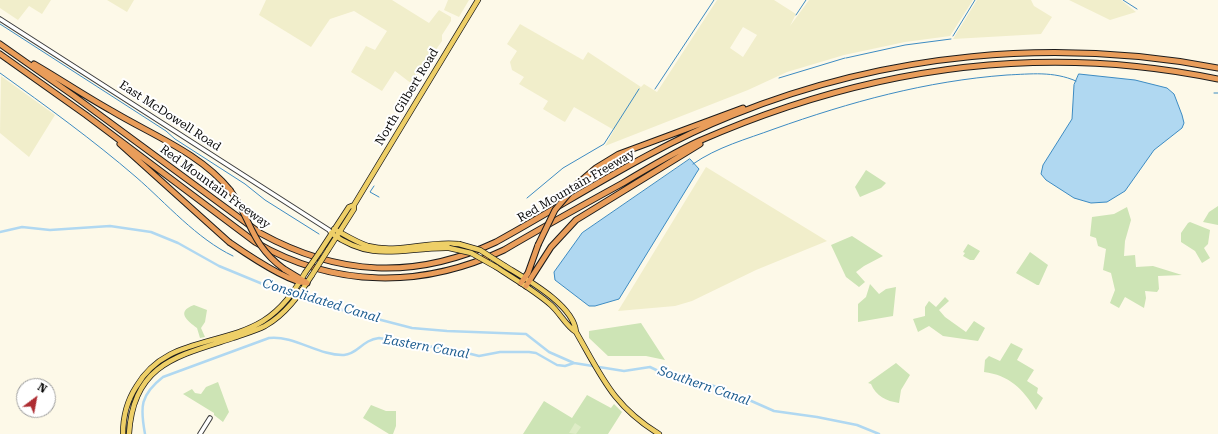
<!DOCTYPE html>
<html>
<head>
<meta charset="utf-8">
<style>
	body { margin:0 }
	#map { position:relative; width:1218px; height:434px; overflow:hidden; background:#fdf9e8; font-family:"Roboto Serif",serif }
	canvas { display:block }
	.north { position:absolute; left:16px; top:378px; width:40px; height:40px; box-sizing:border-box; background:#fff; border:1px solid #9d9d9d; border-radius:50%; rotate:32deg; font-size:11px; font-weight:700; line-height:16px; text-align:center; color:#0a0a0a }
	.north::after { content:''; display:block; margin:auto; width:14px; height:18px; background:#ae2d32; clip-path:polygon(50% 0,100% 100%,50% 72%,0 100%) }
</style>
</head>
<body>
<div id="map">
<canvas width="1218" height="434"></canvas>
<div class="north">N</div>
</div>
<script>
const g = document.querySelector('canvas').getContext('2d');
g.lineJoin = 'round';
function fillPath(path, color) { g.fillStyle = color; g.fill(path, 'evenodd'); }
function trace(path, color, width, dash) { g.strokeStyle = color; g.lineWidth = width; g.lineCap = dash ? 'butt' : 'round'; g.setLineDash(dash || []); g.stroke(path); }
function write(font, color, halo, rows, align = 'center') {
  g.font = font + ' "Roboto Serif",serif'; g.lineWidth = 4; g.setLineDash([]); g.textBaseline = 'middle'; g.strokeStyle = halo; g.fillStyle = color; for (const [text, x, y, turn = 0] of rows) {
    g.save(); g.translate(x, y); g.rotate((+turn || 0) * Math.PI / 180); g.textAlign = isNaN(turn) ? turn : align; if (halo) g.strokeText(text, 0, 0); g.fillText(text, 0, 0); g.restore();
  }
}
fillPath(new Path2D(`
	M0,0H51L42,14L29,6L18,20L0,8Z
	M107,0H134L127,12Z
	M266,0H392L429,23L439,10L451,17V21L442,35V41L412,84L395,71L382,91L351,72L366,46L375,50L387,31L354,11L330,19L311,47L259,15Z
	M448,0H469L459,17L444,10Z
	M717,0H774L796,14L790,26L809,0H973L950,36L905,42L844,55L787,72L748,90L605,146L614,130L574,107L565,122L563,121L543,109L548,101L519,84L524,77L512,70L510,62L517,51L507,44L520,24L583,60L588,52L641,87L644,84L657,92ZM743,27L757,35L743,57L730,48Z
	M977,0H1031L1034,6L1052,17L1041,34L953,39Z
	M1069,0H1121L1136,12L1110,20Z
	M1,76L55,115L29,157L0,133Z
	M706,167L827,241L756,270L692,301L675,306L618,311Z`), '#f1eecb');
fillPath(new Path2D(`
	M866,170L886,183L881,188L860,197L855,187Z
	M1218,206V225L1203,222L1209,212Z
	M1127,207L1131,220L1125,241L1124,256L1135,255L1136,267L1153,266L1182,275L1158,276L1159,289L1157,292L1145,291L1146,298L1144,308L1125,297L1119,308L1110,303L1115,290L1111,273L1103,270L1106,249L1098,246L1096,238L1090,236L1092,217L1114,214Z
	M1190,222L1210,230L1208,244L1204,248L1210,258L1202,263L1195,251L1181,242V233L1188,223Z
	M852,236L883,256L864,266L856,272L865,282L859,287L846,277L831,245Z
	M968,244L980,251L974,260H970L963,256L965,253L963,252Z
	M1030,252L1048,265L1039,285H1037L1016,273Z
	M870,284L879,294L886,289L896,287L893,316L858,322V304L866,297Z
	M945,297L949,301L939,310L945,317L966,332L974,321L985,328L978,341L943,336L929,326L918,332L913,319L925,316V307L929,301L936,307Z
	M194,305L207,310L205,322L201,328L205,337L200,338L197,328C188,321 175,312 194,305Z
	M641,323L665,360L646,356H608L589,338V331Z
	M1011,343L1023,349L1017,360L1034,370L1027,381L1038,388L1037,393L1043,398L1036,410C1023,389 1009,375 984,372L985,360L989,356L1000,361Z
	M896,363L910,375L901,390L899,403C886,401 876,396 871,384L868,383Z
	M218,382L229,412L223,422L214,415V413L183,394L192,389L195,393L201,394L206,387Z
	M587,395L611,408L614,404L622,412L608,434H523L544,401L572,418Z
	M371,405L386,411H396V426L393,434H389L363,418Z`), '#cde4b5');
fillPath(new Path2D(`
	M575,423L581,427L576,434L569,433Z`), '#deecc6');
const water = new Path2D(`
	M1079,74L1135,80L1167,88L1174,94L1182,115L1184,123L1182,128L1154,150L1125,191L1107,202L1091,203L1074,198L1046,180L1041,174L1043,165L1072,119L1074,85Z
	M690,159L699,169L697,172L619,299L595,306H589L555,280L554,272L582,233Z`);
fillPath(water, '#b0d8f1');
trace(water, '#3d8bc2', 1);
trace(new Path2D(`
	M1123,0L1137,9
	M796,15L806,0
	M0,24L166,131L175,139L245,184L265,200L319,234
	M953,36L975,0
	M846,58L905,45L951,39
	M0,73C46,106 93,140 136,177C166,203 197,239 233,256
	M779,78L845,58
	M655,89L714,0
	M1214,93H1218
	M693,164C717,147 747,139 774,129C850,102 926,81 1007,75C1031,74 1053,71 1076,81
	M374,186L370,192L379,197
	M527,198L563,168L604,144L639,89`), '#3d8bc2', 1);
trace(new Path2D(`
	M0,232L22,227L50,230L110,226L151,232L178,243L219,266L282,292L331,307L412,328L447,331L526,334L549,352L574,363L624,371L650,367L675,379L705,383L731,392L774,411L817,417L857,425L879,434
	M145,434C140,407 140,395 163,377L269,338C294,335 319,356 344,355C358,354 362,340 379,338L463,352L479,356L500,352H529L536,353L557,365L565,366L574,363`), '#b0d8f1', 2.5);
const minor = new Path2D(`
	M0,19L329,230L331,233
	M200,434L210,418`);
const major = new Path2D(`
	M334,229C345,235 356,242 368,246C398,254 429,240 459,244
	M331,233C374,264 403,247 449,248
	M328,250L354,209V205L478,0
	M319,253L349,207L354,205
	M505,266C526,279 574,305 576,332C602,377 613,406 659,434
	M496,267C514,279 534,290 551,305C560,313 566,326 576,332
	M123,434C123,418 127,401 136,387C165,337 220,347 263,321C282,309 294,292 305,273
	M129,434C133,364 177,356 233,338C244,334 255,331 265,326C286,314 299,295 312,275`);
const highway = new Path2D(`
	M0,44L74,96L260,233C338,276 415,280 496,242C574,199 650,148 733,115C887,53 1054,37 1218,68
	M0,54L86,115L255,242C334,288 422,289 504,250C543,227 583,205 623,183C648,168 673,153 699,141C865,68 1040,42 1218,79
	M34,64C60,79 85,96 112,111C152,135 200,153 230,190
	M120,144L229,242C245,253 288,283 307,283
	M576,185L596,168L619,154L743,108
	M284,269L307,283
	M521,283L528,273L538,245
	M526,286L551,247L576,220L700,144`);
trace(minor, '#3d3d3d', 5.5);
trace(major, '#1b1b1b', 6);
trace(highway, '#1b1b1b', 7);
trace(minor, '#fff', 3.5);
trace(major, '#eecf67', 4.5);
trace(highway, '#e99d5a', 5);
const majorBridge = new Path2D(`
	M459,244L480,250L505,266
	M449,248L471,253L496,267
	M305,273L319,253
	M312,275L328,250`);
const highwayBridge = new Path2D(`
	M230,190C252,220 250,244 284,269
	M538,245L555,210L576,185`);
trace(majorBridge, '#1b1b1b', 6, []);
trace(highwayBridge, '#1b1b1b', 7, []);
trace(majorBridge, '#eecf67', 4.5);
trace(highwayBridge, '#e99d5a', 5);
write('12px', '#0a0a0a', '#fff', [
	["North Gilbert Road",407,97,-59],
	["East McDowell Road",170,116,33],
	["Red Mountain Freeway",576,186,-30],
	["Red Mountain Freeway",215,187,36]
]);
write('italic 13px', '#1e5d90', '#fff', [
	["Consolidated Canal",321,301,17],
	["Eastern Canal",426,347,10],
	["Southern Canal",704,386,19]
]);
</script>
</body>
</html>
